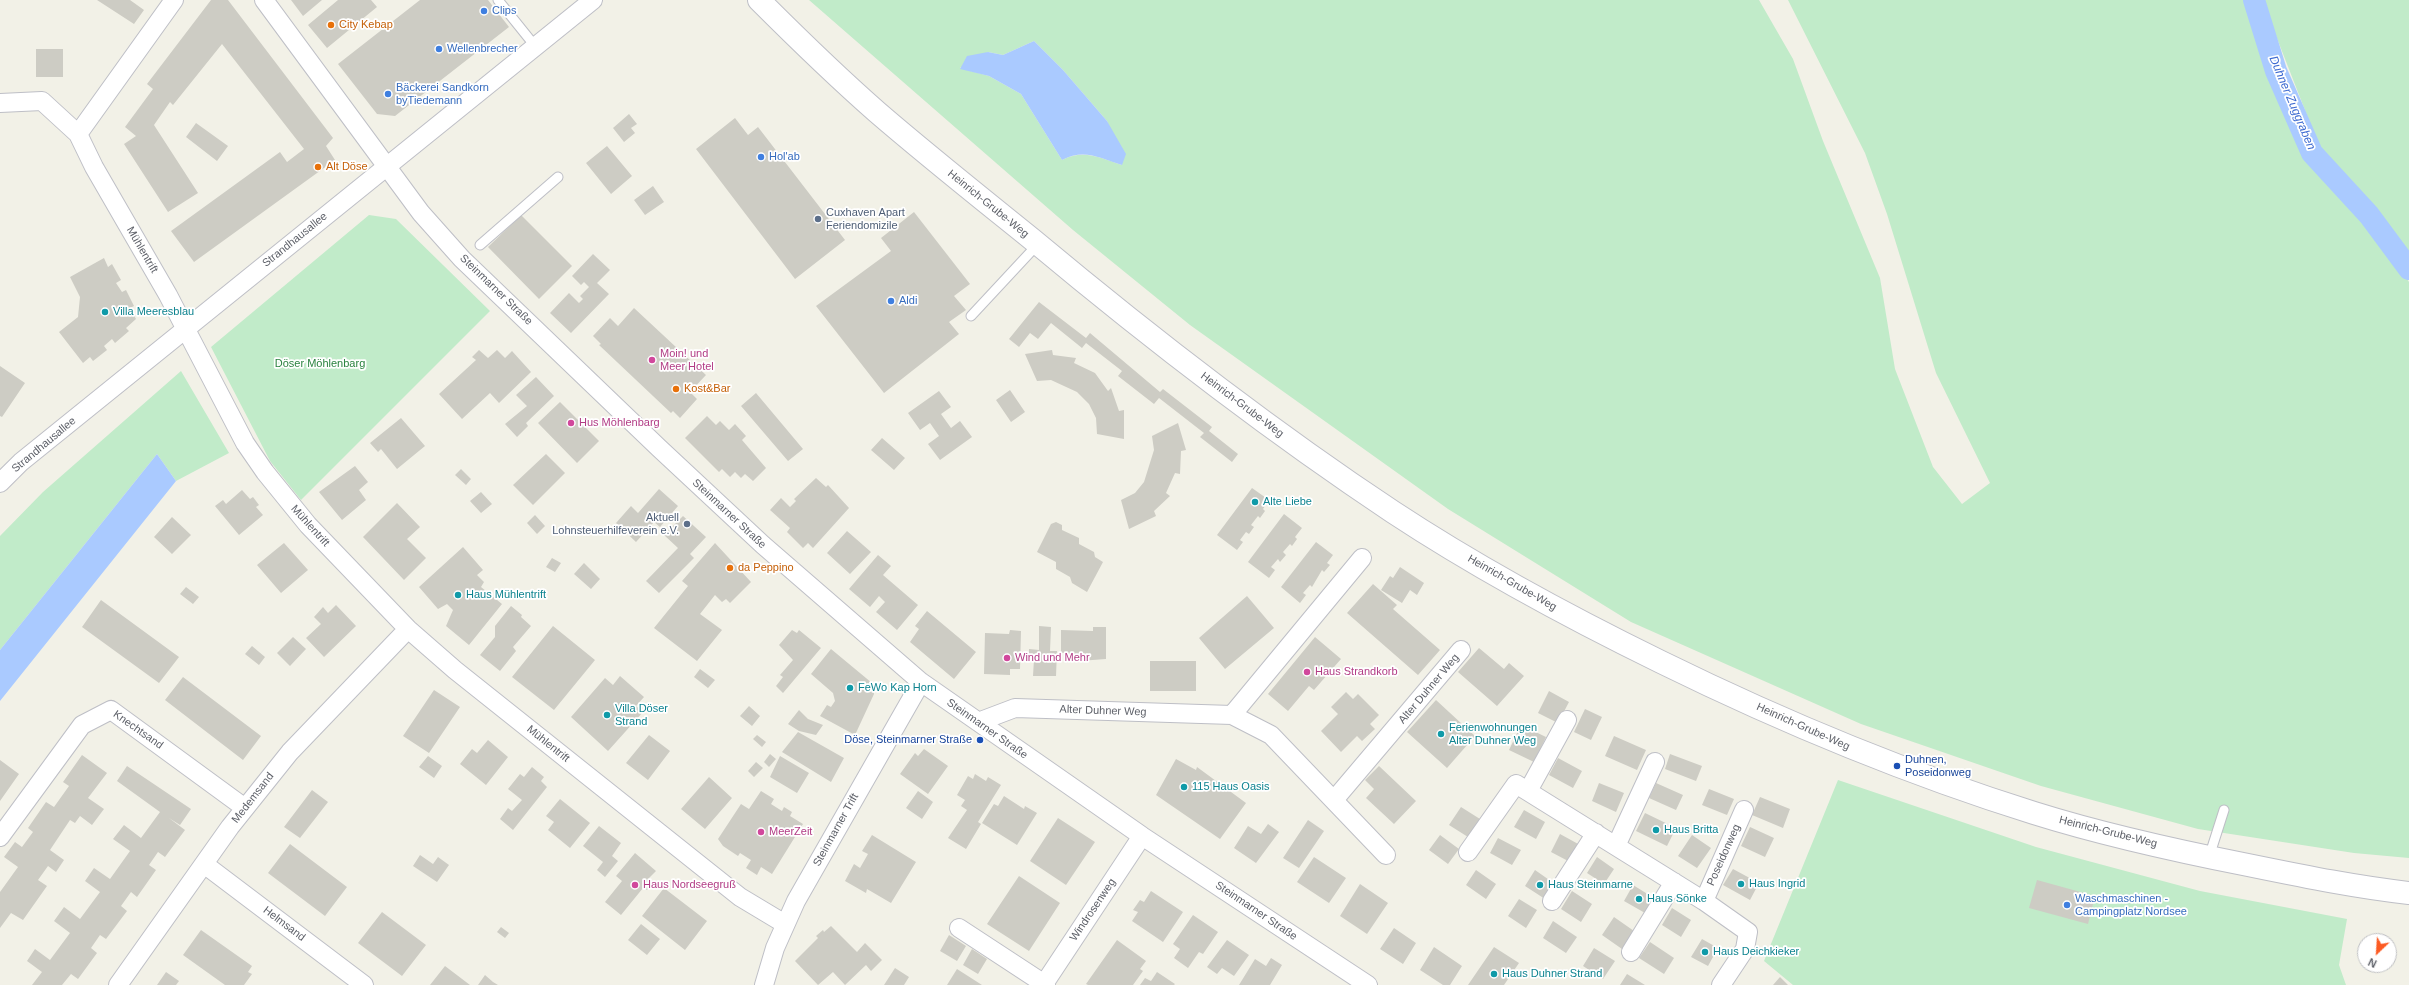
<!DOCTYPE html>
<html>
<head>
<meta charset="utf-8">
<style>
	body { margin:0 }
	#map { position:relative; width:2409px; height:985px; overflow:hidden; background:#f2f1e7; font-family:Helvetica,sans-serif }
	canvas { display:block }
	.north { position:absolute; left:2357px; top:933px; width:40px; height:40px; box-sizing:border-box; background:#fff; border:1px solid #bfc0c3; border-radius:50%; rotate:205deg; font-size:11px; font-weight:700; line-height:16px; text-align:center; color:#5e6169 }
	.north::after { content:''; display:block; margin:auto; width:14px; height:18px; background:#fc5b23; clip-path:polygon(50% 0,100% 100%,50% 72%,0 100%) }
</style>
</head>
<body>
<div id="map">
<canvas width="2409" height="985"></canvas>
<div class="north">N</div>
</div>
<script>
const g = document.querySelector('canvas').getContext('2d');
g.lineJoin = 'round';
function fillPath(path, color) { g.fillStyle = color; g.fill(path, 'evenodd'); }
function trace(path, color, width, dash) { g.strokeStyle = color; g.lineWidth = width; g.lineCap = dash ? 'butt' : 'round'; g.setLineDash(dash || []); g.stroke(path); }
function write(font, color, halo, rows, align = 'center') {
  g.font = font + ' Helvetica,sans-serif'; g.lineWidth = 3.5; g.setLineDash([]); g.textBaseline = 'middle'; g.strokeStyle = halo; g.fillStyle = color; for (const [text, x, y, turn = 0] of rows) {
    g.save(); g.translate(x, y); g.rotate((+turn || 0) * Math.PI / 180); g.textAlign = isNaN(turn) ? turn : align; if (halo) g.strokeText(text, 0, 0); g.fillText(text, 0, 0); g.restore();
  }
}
fillPath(new Path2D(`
	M809,0H1759L1793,59L1823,141L1880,278L1895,369L1933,467L1962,504L1990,483L1936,373L1887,214L1865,153L1788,0H2246L2287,110L2309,157L2391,255L2409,282V858L2354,853L2198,829L2041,786L1861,724L1631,622L1448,509L1190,325L1073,230ZM1034,41L1063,70L1107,121L1122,165C1100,158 1084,149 1062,160L1021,94L989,76L960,68L988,52L1003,55Z
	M2262,0H2409V253L2319,146Z
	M369,215L396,219L490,311L301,500L270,461L211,347Z
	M181,371L229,453L176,481L157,454L0,650V536L43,492Z
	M1838,780L2036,847L2200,891L2347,919L2339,965L2346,985H1793L1764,961Z`), '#c1ebc9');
fillPath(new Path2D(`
	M1034,41L1063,70L1107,121L1126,154L1122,165C1100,158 1084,148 1062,160L1021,94L989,76L960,69L967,56L988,52L1003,55Z
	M157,454L176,481L0,701V650Z`), '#aacaff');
trace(new Path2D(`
	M2254,0L2276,71L2312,153L2369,215L2409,269`), '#aacaff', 22);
fillPath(new Path2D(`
	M97,0H130L144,10L134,24Z
	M211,0H228L333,138L326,146L335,160L194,262L171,231L280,152L287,162L304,149L222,44L173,105L170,102L154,125L198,193L168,212L124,144L136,136L125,127L153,89L147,84Z
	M291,0H322L303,16Z
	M338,0H371L377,7L327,48L308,25Z
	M420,0H488L509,27L395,116L377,114L338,64Z
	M36,49H63V77H36Z
	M629,114L637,124L631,128L635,133L624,142L613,128Z
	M735,118L748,135L758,127L845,240L795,279L696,149Z
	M196,123L228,146L217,161L186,137Z
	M607,146L632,176L611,194L586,163Z
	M653,186L664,202L645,215L634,200Z
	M914,212L970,284L954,296L966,310L949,322L959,334L884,393L816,306L891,251L881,238Z
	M521,215L572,266L539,299L488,247Z
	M593,254L610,270L597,283L609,294L571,333L550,313L569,293L579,303L583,299L580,296L589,287L584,282L581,285L572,276Z
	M104,258L108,267L112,264L121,280L116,283L122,292L126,290L134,306L130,308L136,319L126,328L129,331L115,343L112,339L104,346L107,350L93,361L90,357L83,363L59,332L78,317L80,297L70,277Z
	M1039,302L1086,338L1090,333L1160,392L1163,389L1212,427L1209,431L1238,454L1232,462L1200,437L1204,433L1159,398L1154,404L1118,376L1122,371L1086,343L1082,348L1051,323L1038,339L1030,333L1019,347L1009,339Z
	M634,308L706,375L690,392L697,399L680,418L673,411L671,413L599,345L601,344L593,336L610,318L618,326Z
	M479,350L488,358L497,350L505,358L512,351L531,372L499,403L490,393L462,419L439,394L476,360L472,357Z
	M1052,350L1053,355L1076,358L1074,363L1095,373L1108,391L1111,388L1119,411L1124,410V439L1097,434L1096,418L1089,404L1077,392L1051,380L1037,381L1025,354Z
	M0,366L25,383L2,417L0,416Z
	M536,377L554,396L526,423L528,426L517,437L505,424L527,406L516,395Z
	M1010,390L1025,412L1011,422L996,400Z
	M939,391L951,407L941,414L951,428L960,421L972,437L940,460L928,444L939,436L930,423L920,430L908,413Z
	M756,393L803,449L788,461L741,406Z
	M560,402L599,441L577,463L538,423Z
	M707,416L716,425L720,421L729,430L735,424L746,436L742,440L766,468L753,481L745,474L741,478L735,472L730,477L722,469L719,472L685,438Z
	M401,418L425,446L397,469L381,449L378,452L370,443Z
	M1178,423L1186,450L1181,451L1180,474L1175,473L1166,493L1170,496L1154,511L1156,516L1129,529L1121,500L1135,493L1144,482L1154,450L1152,436Z
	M882,438L905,458L894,470L871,450Z
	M546,454L565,473L533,505L513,485Z
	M355,466L368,482L359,490L366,500L342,520L319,492Z
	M461,469L471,479L466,485L455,475Z
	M816,478L826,487L828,485L849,508L813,548L808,543L803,548L787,532L790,528L770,510L781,498L790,507L796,501L794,499Z
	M1252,488L1269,500L1263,509L1265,511L1260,518L1258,516L1251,525L1254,527L1249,534L1246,532L1240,540L1243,542L1237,550L1217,535Z
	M659,489L678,506L660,527L654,522L636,542L616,523L631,506L638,513Z
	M242,490L250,499L253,497L259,505L256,507L263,515L239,535L215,506L223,500L226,504Z
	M481,492L492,504L481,513L470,501Z
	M397,503L420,527L407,539L426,558L404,580L363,537Z
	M1284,514L1302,528L1295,537L1297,539L1292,546L1290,544L1283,552L1286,555L1280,562L1278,559L1271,567L1275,570L1269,578L1248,562Z
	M535,515L545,526L537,534L527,523Z
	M683,516L706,537L690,554L694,558L659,593L646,581L678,548L664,535Z
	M172,517L191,535L172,554L154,537Z
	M1056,522L1062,525V530L1079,538V544L1094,552L1095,557L1103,562L1087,592L1072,583L1070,577L1056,569V562L1037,552L1051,524Z
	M847,531L871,552L850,574L827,553Z
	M1316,542L1333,555L1327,563L1330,565L1324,572L1322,570L1312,587L1310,585L1303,593L1306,595L1300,603L1281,587Z
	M284,543L308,570L281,593L257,565Z
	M715,543L751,582L730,603L726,599L722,602L715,595L700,614L722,630L697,661L654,628L688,586L682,581Z
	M463,547L483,570L477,575L484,582L481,587L502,604L469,645L446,626L453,610L447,604L438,609L419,587Z
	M878,555L891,566L883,575L918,605L897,630L876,612L885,602L879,596L870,607L849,589Z
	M552,558L561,563L555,572L546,567Z
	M584,563L600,579L591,589L574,574Z
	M1400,567L1424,583L1417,595L1410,590L1402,603L1381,590L1390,576L1393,578Z
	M1373,584L1397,605L1393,609L1440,650L1418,675L1347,613Z
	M186,587L199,597L193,604L180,594Z
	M1247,596L1274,628L1225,669L1199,638Z
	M101,600L179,657L159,683L82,627Z
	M336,605L356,626L324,657L306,638L321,624L314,617L323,607L328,613Z
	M511,606L522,615L521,617L531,626L513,647L516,651L500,671L480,655L495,637V626Z
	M927,611L976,652L954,679L910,642L919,629L915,626Z
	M553,626L595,660L554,710L512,677Z
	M1039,626L1051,627L1050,651H1057L1056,676H1033L1034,659H1029V649L1039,650Z
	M1093,627H1106V659L1066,662V653H1061V630L1093,631Z
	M792,630L797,633L799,630L821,648L783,693L776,686L783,677L780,675L793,660L779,645Z
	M1010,630L1021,631L1020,669H1010V675L984,674L985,633L1009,634Z
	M293,637L306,649L290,666L277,653Z
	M1315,637L1341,659L1314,690L1309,686L1288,711L1268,694Z
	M252,646L265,657L259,665L245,654Z
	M1479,648L1504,669L1509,663L1524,676L1497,706L1458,672Z
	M831,649L872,683L874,694L855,735L820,716L827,705L831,707L835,701L833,693L811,674Z
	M1150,661H1196V691H1150Z
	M700,669L715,680L708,688L694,677Z
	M620,676L644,697L636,706L643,712L608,751L571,717L605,678L613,685Z
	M183,677L261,736L243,760L165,700Z
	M434,690L460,707L429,753L403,736Z
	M1549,691L1569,702L1558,723L1538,713Z
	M1346,692L1353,699L1358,694L1379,715L1370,724L1375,729L1362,741L1357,736L1341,752L1321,731L1338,714L1331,707Z
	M1436,700L1475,736L1447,768L1407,732Z
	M749,706L760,716L752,726L740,716Z
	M1585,709L1602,717L1591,740L1574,732Z
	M799,710L808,719L823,725L816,735L799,731L788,724Z
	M1521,725L1546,737L1534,762L1509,750Z
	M798,732L844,758L831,782L782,752Z
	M649,735L670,751L648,780L626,763Z
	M757,735L766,742L762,747L753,739Z
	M1614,736L1646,750L1637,770L1605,756Z
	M488,740L508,757L486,785L460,764L472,749L477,753Z
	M924,749L948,766L928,794L900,774L915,753L918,756Z
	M770,754L776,759L769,767L764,762Z
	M1670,754L1702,766L1696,781L1665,769Z
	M82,755L107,773L88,798L104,809L92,825L80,816L75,823L70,820L50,850L64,860L56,872L48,866L38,880L47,886L23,920L11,913L0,928V892L18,867L4,857L15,842L22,847L33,832L28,828L46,802L54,807L69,786L63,782Z
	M428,756L442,766L434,778L419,767Z
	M780,756L809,773L797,793L770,777Z
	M1558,758L1582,771L1573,788L1549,775Z
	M1176,759L1196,770L1197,767L1246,803L1220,839L1156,795Z
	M0,760L19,774L0,801Z
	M756,762L763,768L754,777L748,771Z
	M127,766L191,809L180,825L169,818L185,830L165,857L158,852L149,865L156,870L137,897L131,892L121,906L127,911L106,939L100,935L91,948L97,953L78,979L71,974L62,985H32L42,972L27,961L35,949L50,960L70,933L54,921L64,907L80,919L100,892L85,881L94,868L110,879L130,851L113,839L124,825L141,838L160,812L117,781Z
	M1379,766L1416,801L1394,824L1366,798L1374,789L1365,780Z
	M532,767L544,777L541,781L547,787L513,830L500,819L508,808L512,811L522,800L508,789L520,774L524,777Z
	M975,774L986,781L988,777L1001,785L978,822L981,824L966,849L948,838L967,810L961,806L965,800L957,795L968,776L973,779Z
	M709,777L732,798L705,829L681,809Z
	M1599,783L1624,793L1616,812L1592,801Z
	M1656,783L1683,795L1676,810L1649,798Z
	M1709,789L1734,799L1727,815L1702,805Z
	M312,790L328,802L300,838L284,827Z
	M761,791L774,799L771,804L782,811L784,807L792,812L790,816L803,824L772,874L761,867L757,875L746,868L751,860L740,853L738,856L723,846L718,839L741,804L749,809Z
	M918,791L933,802L922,819L906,808Z
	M1004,796L1024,809L1025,806L1037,813L1017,845L982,823L994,804L998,806Z
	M1760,797L1790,809L1783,828L1752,815Z
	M560,799L590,823L570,848L548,830L554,822L546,816Z
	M1461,807L1480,819L1468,837L1449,825Z
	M1524,810L1545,822L1536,839L1514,827Z
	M1645,813L1676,828L1667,846L1636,831Z
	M1058,818L1095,842L1066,885L1030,861Z
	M1308,820L1324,831L1299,868L1283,858Z
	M1268,824L1279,832L1256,863L1234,848L1248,826L1261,834Z
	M599,826L621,843L612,856L618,861L605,877L597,870L603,862L583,846Z
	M1750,827L1774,838L1765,857L1741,846Z
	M1560,834L1580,845L1570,862L1551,852Z
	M872,835L916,862L891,903L867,889L866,893L845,881L854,864L860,868L868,854L862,851Z
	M1440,835L1459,849L1448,864L1429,850Z
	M1692,835L1711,848L1697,868L1678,856Z
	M1498,838L1521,850L1512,865L1490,853Z
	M290,844L347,887L325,916L268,873Z
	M635,853L656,871L649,878L653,882L647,890L643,888L621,915L605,902L622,881L616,876Z
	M420,855L433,864L438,857L449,865L437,882L413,866Z
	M1314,857L1346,878L1329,903L1297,882Z
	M1597,857L1614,869L1604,884L1587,873Z
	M1733,869L1759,883L1750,900L1723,885Z
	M1476,870L1496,884L1486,899L1466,885Z
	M1535,870L1555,884L1545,899L1525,886Z
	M1019,876L1060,903L1029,951L987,924Z
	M2037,880L2095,896L2088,924L2029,908Z
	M1360,884L1388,903L1367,934L1340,916Z
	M1633,885L1654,898L1645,913L1624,901Z
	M664,888L707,921L685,950L642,916Z
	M1151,891L1183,912L1163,942L1132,921L1138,912L1133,910L1140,900L1144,902Z
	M1572,891L1592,904L1581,922L1561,909Z
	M1519,899L1537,910L1526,928L1508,916Z
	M1672,908L1691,920L1681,937L1662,925Z
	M382,912L426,945L402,976L358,943Z
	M1193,915L1218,932L1203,954L1199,952L1188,968L1174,958L1180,949L1173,944Z
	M1614,917L1634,931L1622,949L1602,935Z
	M1553,921L1577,937L1566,953L1543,938Z
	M641,924L660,939L647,955L628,940Z
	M831,926L857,952L865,943L882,960L871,971L866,965L845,985L833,972L818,985L795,961L818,938L816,936L823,930L824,932Z
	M501,927L509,933L505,938L497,932Z
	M1394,928L1416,943L1403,964L1380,949Z
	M201,930L252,966L248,972L252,974L244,985H225L183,955Z
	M949,935L966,946L957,961L940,951Z
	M1702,939L1718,948L1708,966L1691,957Z
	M1117,940L1146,961L1140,969L1143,971L1133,985H1088L1086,984Z
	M1227,940L1249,955L1234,976L1222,968L1217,974L1207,967Z
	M1650,942L1674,958L1664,974L1639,958Z
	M1434,947L1462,966L1450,985H1443L1420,970Z
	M1494,947L1519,963L1504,985H1468Z
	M1594,948L1615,961L1603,979L1583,966Z
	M972,949L987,959L978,974L963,965Z
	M1271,958L1282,965L1270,985H1239L1255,959L1266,966Z
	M445,966L470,985H430Z
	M895,968L909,977L904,985H884Z
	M957,969L982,985H947Z
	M166,972L179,981L176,985H157Z
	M1157,972L1175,984L1174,985H1140L1145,978L1151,981Z
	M1627,974L1645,985H1620Z
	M485,975L493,982L498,985H478Z
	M1780,977L1788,985H1773Z`), '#cdccc4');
const service = new Path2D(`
	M498,0L535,46
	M480,245L558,177
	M971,316L1038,244
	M2209,857L2224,810`);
const minor = new Path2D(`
	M174,0L78,134L94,167L168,295L245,443L265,472L308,525L408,629L455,670L740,897L785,924
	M264,0L421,213L462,259L659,448L763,545L921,682L1142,836L1368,985
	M0,103L42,101L78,134
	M0,483L21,462L593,0
	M1232,715L1362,558
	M978,722L1015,708L1232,715L1271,735L1386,855
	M1528,791L1567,720
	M1334,800L1461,650
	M0,837L82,725L111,710L245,808
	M1616,846L1655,762
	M1468,852L1516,784L1704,901L1748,932L1745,949L1721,985
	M204,864L364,985
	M1552,901L1596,833
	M1704,901L1744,810
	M959,928L1046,985
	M1631,952L1674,882
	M1044,984L1142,836
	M118,985L230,827L290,752L408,629
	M764,985L775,948L796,901L921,682`);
const tertiary = new Path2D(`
	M759,0C797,38 836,76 877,112C928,156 981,198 1033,240C1148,336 1268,429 1393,512C1478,568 1569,617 1661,662C1781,721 1906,773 2034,813C2104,835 2177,851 2248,865C2302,876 2355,887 2409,893`);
trace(service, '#bebfc6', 11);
trace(minor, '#bebfc6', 20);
trace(tertiary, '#bebfc6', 24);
trace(service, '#fff', 9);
trace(minor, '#fff', 18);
trace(tertiary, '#fff', 22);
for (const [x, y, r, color] of [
	[484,11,4,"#3f7fe0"],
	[331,25,4,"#e8710a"],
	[439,49,4,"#3f7fe0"],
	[388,94,4,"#3f7fe0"],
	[761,157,4,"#3f7fe0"],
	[318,167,4,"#e8710a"],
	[818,219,4,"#5c6f8a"],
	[891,301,4,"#3f7fe0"],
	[105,312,4,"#0f9aa8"],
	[652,360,4,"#d1479c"],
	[676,389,4,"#e8710a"],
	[571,423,4,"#d1479c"],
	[1255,502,4,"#0f9aa8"],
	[687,524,4,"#5c6f8a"],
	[730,568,4,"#e8710a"],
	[458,595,4,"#0f9aa8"],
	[1007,658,4,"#d1479c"],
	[1307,672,4,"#d1479c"],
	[850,688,4,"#0f9aa8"],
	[607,715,4,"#0f9aa8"],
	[1441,734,4,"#0f9aa8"],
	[980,740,4,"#1a4fb4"],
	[1897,766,4,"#1a4fb4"],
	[1184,787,4,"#0f9aa8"],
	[1656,830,4,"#0f9aa8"],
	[761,832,4,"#d1479c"],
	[1741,884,4,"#0f9aa8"],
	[635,885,4,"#d1479c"],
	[1540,885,4,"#0f9aa8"],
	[1639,899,4,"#0f9aa8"],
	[2067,905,4,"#3f7fe0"],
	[1705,952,4,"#0f9aa8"],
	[1494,974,4,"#0f9aa8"]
]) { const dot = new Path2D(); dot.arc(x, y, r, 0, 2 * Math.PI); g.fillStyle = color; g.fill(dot); trace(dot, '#fff', 1.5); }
write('11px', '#366cbe', '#fff', [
	["Clips",492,11],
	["Wellenbrecher",447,49],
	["Bäckerei Sandkorn",396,88],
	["byTiedemann",396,101],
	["Hol'ab",769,157],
	["Aldi",899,301],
	["Waschmaschinen -",2075,899],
	["Campingplatz Nordsee",2075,912]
], 'left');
write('11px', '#c56008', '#fff', [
	["City Kebap",339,25],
	["Alt Döse",326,167],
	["Kost&Bar",684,389],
	["da Peppino",738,568]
], 'left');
write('11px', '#5e6169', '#fff', [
	["Heinrich-Grube-Weg",988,204,39],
	["Strandhausallee",295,240,-39],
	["Mühlentrift",142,250,60],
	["Steinmarner Straße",496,290,44],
	["Heinrich-Grube-Weg",1242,405,37],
	["Strandhausallee",44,445,-40],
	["Steinmarner Straße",729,514,43],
	["Mühlentrift",310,526,48],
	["Heinrich-Grube-Weg",1512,583,30],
	["Alter Duhner Weg",1429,689,-50],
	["Alter Duhner Weg",1103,711,2],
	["Heinrich-Grube-Weg",1803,727,24],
	["Steinmarner Straße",987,729,35],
	["Knechtsand",138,730,35],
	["Mühlentrift",548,744,39],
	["Medemsand",253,798,-52],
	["Steinmarner Trift",836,830,-61],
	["Heinrich-Grube-Weg",2108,832,14],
	["Poseidonweg",1724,855,-66],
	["Windrosenweg",1093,910,-56],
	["Steinmarner Straße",1256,911,34],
	["Helmsand",284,924,37]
]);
write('11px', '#4e5e75', '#fff', [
	["Cuxhaven Apart",826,213],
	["Feriendomizile",826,226],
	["Aktuell",679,518,"right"],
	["Lohnsteuerhilfeverein e.V.",679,531,"right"]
], 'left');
write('11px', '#0d838f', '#fff', [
	["Villa Meeresblau",113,312],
	["Alte Liebe",1263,502],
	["Haus Mühlentrift",466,595],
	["FeWo Kap Horn",858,688],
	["Villa Döser",615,709],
	["Strand",615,722],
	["Ferienwohnungen",1449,728],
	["Alter Duhner Weg",1449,741],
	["115 Haus Oasis",1192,787],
	["Haus Britta",1664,830],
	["Haus Ingrid",1749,884],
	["Haus Steinmarne",1548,885],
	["Haus Sönke",1647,899],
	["Haus Deichkieker",1713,952],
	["Haus Duhner Strand",1502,974]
], 'left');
write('11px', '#b23c85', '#fff', [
	["Moin! und",660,354],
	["Meer Hotel",660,367],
	["Hus Möhlenbarg",579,423],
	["Wind und Mehr",1015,658],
	["Haus Strandkorb",1315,672],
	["MeerZeit",769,832],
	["Haus Nordseegruß",643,885]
], 'left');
write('11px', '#2a823f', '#fff', [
	["Döser Möhlenbarg",320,364]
]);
write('11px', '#164399', '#fff', [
	["Döse, Steinmarner Straße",972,740],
	["Duhnen,",1905,760,"left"],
	["Poseidonweg",1905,773,"left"]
], 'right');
write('italic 12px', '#3d6ad1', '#fff', [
	["Duhner Zuggraben",2292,103,67]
]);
</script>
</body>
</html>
